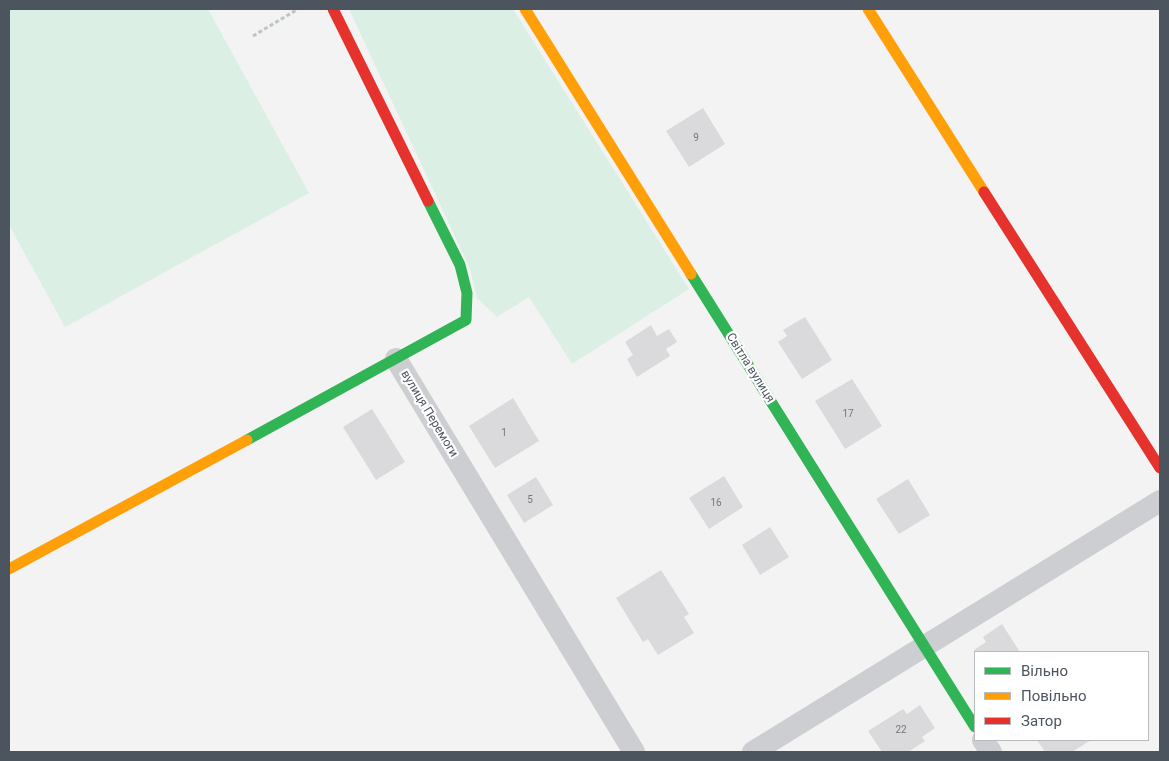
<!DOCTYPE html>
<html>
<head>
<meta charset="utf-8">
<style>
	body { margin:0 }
	#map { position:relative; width:1169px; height:761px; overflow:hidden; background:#f4f3f3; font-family:Roboto,sans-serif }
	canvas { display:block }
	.frame { position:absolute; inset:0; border:10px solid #4c545e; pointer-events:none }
	.legend { position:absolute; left:974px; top:651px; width:175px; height:90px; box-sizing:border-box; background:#fff; border:1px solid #b7bbbf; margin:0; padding:6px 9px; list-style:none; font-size:15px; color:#4c545e }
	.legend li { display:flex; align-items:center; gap:10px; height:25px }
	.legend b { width:25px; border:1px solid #b7bbbf }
</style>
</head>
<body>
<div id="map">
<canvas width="1169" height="761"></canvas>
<div class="frame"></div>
<ul class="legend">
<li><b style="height:6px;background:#30b455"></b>Вільно</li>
<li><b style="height:6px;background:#ff9f0a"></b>Повільно</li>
<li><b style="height:6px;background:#e5322d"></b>Затор</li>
</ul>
</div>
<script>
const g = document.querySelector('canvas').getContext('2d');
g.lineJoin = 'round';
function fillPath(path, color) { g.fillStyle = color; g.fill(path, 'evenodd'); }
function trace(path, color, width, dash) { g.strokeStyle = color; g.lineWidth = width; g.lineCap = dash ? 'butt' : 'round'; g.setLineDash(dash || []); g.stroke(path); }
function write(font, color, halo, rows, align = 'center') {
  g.font = font + ' Roboto,sans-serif'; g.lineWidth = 4.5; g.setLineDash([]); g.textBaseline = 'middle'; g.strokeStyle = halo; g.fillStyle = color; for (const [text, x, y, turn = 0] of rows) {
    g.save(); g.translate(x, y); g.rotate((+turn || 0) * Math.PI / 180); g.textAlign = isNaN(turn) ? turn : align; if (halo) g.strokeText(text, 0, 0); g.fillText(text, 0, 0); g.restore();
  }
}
fillPath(new Path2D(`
	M9,9H208L309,193L65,327L9,225Z
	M349,9H513L689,289L572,364L529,297L497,317L477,298L470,269Z`), '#dbefe5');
fillPath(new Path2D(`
	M703,108L725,144L689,167L666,131Z
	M805,317L832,360L802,379L778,342L787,336L783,330Z
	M651,325L657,336L669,329L677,342L666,349L670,356L637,377L627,359L633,355L625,342Z
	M852,379L882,426L845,449L815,401Z
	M513,398L539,441L495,468L469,426Z
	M372,409L405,462L376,480L343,427Z
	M724,476L743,507L709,529L689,498Z
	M536,477L553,505L524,523L507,495Z
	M908,479L930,515L899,534L876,499Z
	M770,527L789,557L760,575L742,545Z
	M661,570L689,614L684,617L694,633L658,655L648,639L643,642L616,598Z
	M1002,624L1020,652H976L974,650L986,642L983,637Z
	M920,705L935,728L922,737L925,741L908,752H882L868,731L903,709L907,714Z
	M1037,740H1091L1072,752H1045Z`), '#dadadc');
trace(new Path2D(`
	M253,36L298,9`), '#bcc6c3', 3, [4, 2.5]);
trace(new Path2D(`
	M396,359L634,752
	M983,740L991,752
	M753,752L1160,501`), '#cdced1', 22);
trace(new Path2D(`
	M691,274L975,727
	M247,440L466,320L467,293L460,265L428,201`), '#30b455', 11);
trace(new Path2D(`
	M525,9L691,274
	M868,9L984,192
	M9,569L247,440`), '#ff9f0a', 11);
trace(new Path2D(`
	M333,9L428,201
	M984,192L1160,468`), '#e5322d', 11);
write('10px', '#71777f', null, [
	["9",696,138],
	["17",848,414],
	["1",504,433],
	["5",530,500],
	["16",716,503],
	["22",901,730]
]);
write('12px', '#4c545e', '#fff', [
	["Світла вулиця",750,368,58],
	["вулиця Перемоги",429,414,59]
]);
</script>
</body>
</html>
